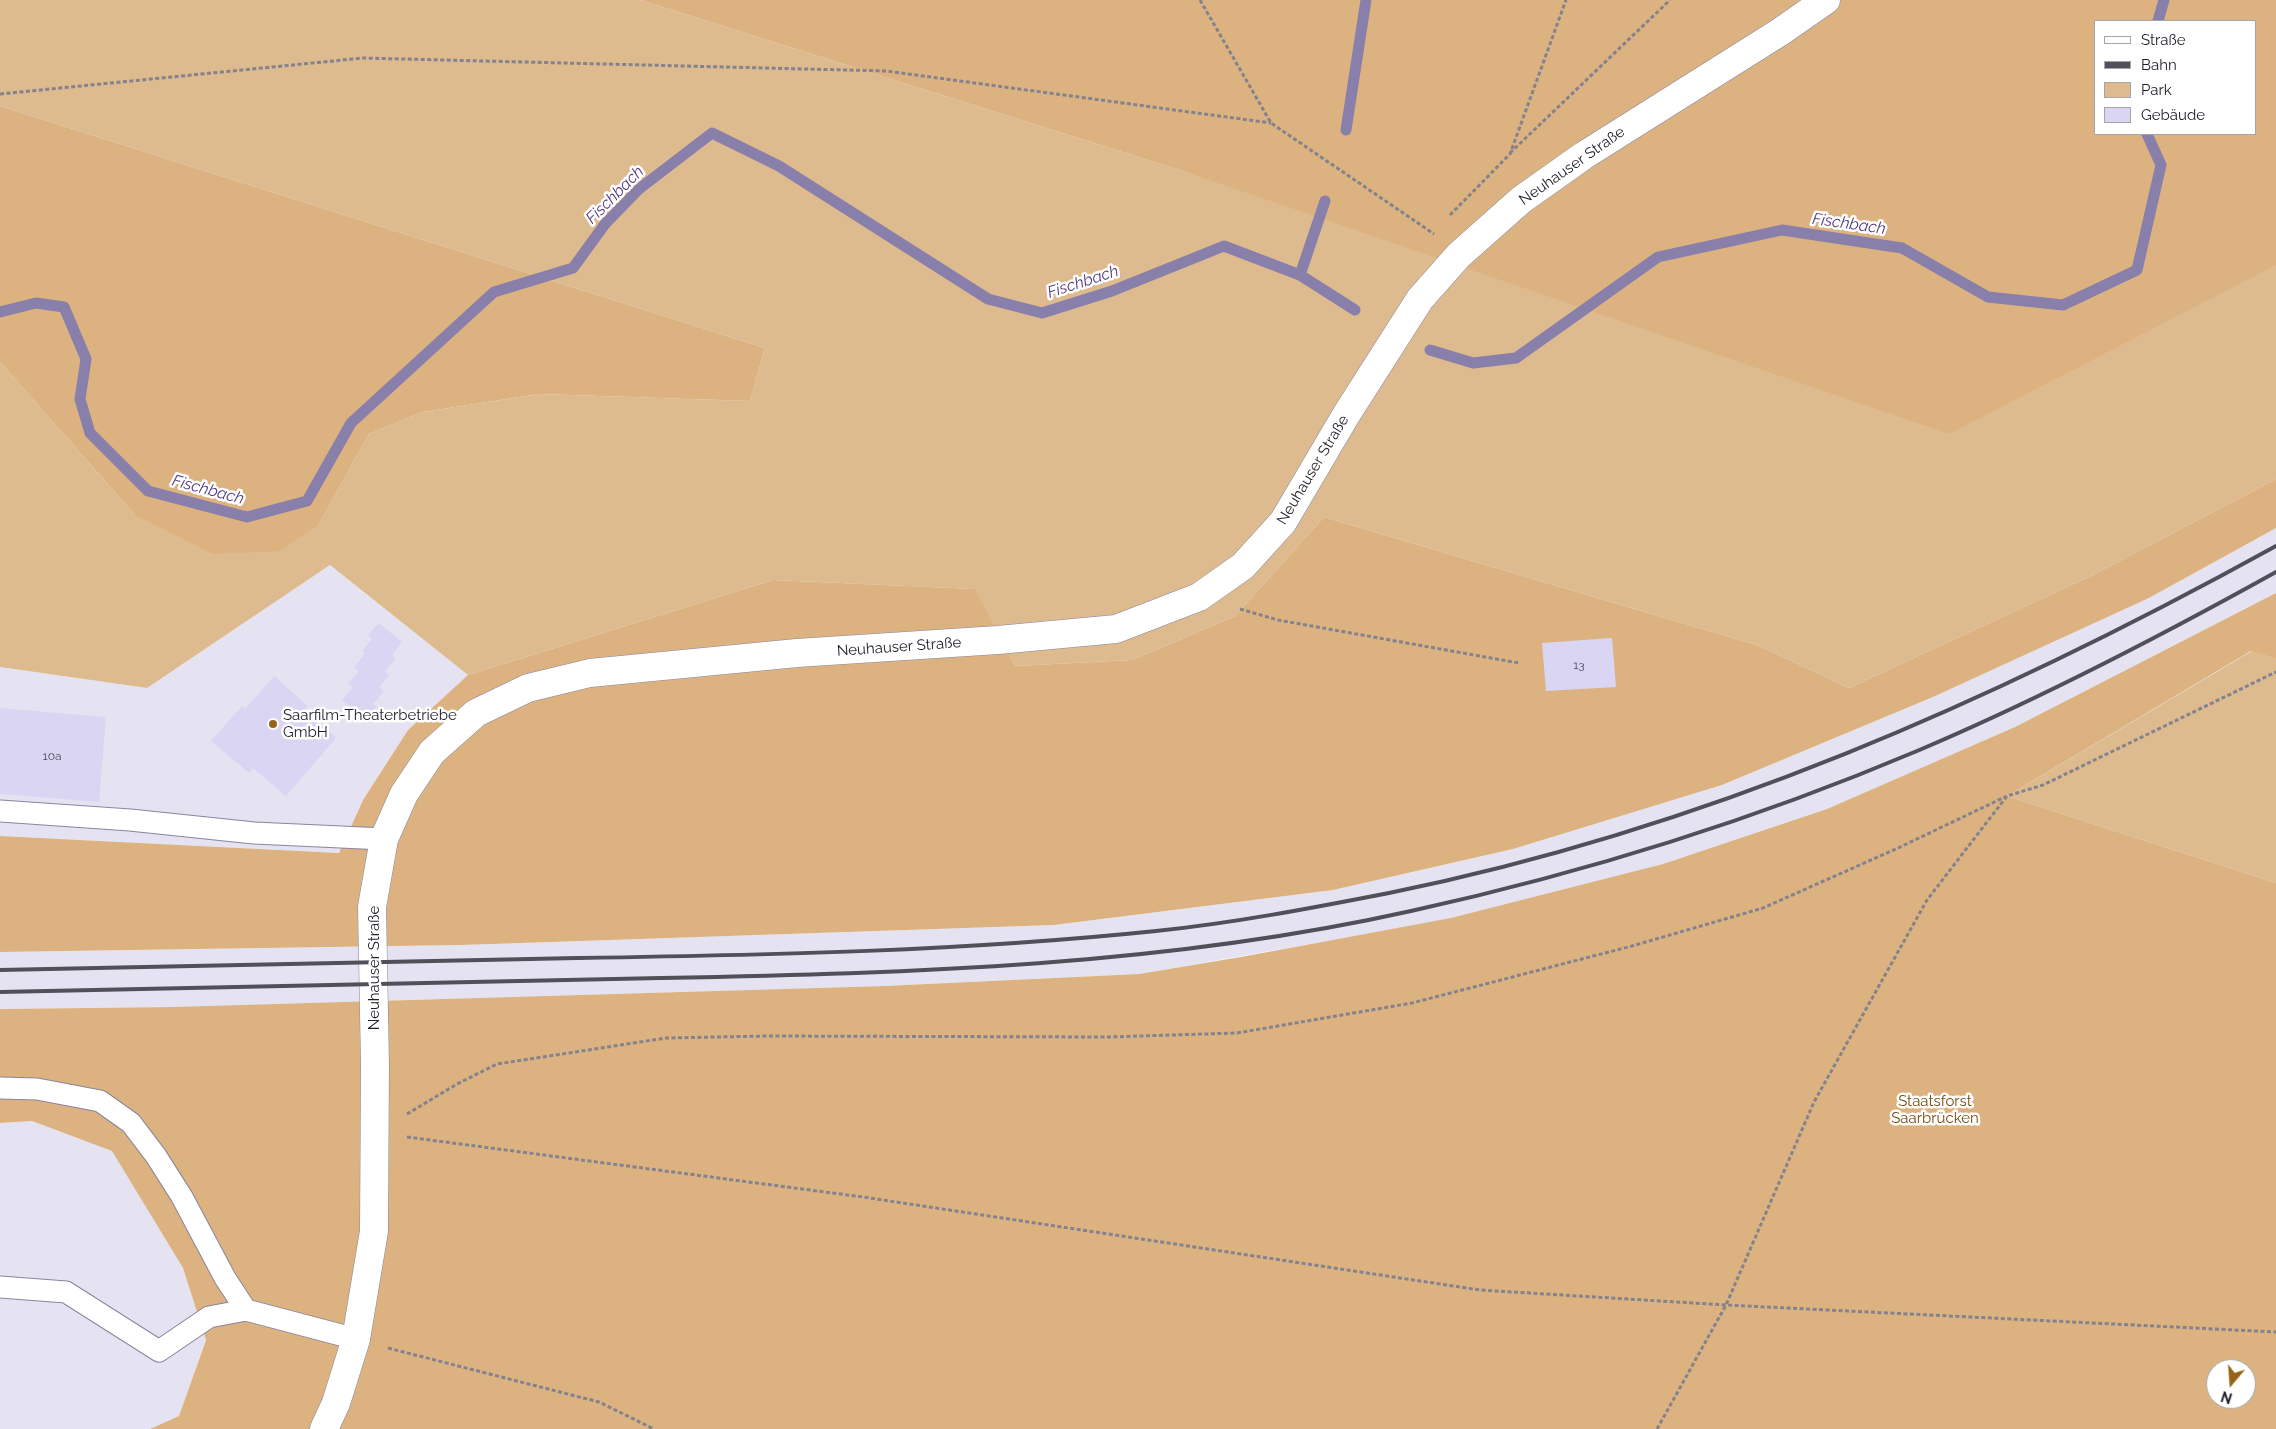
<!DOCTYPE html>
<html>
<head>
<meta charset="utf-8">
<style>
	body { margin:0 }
	#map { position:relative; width:2276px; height:1429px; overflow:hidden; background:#f4f3fe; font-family:Raleway,sans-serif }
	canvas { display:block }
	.legend { position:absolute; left:2094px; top:20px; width:162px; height:115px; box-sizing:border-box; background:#fff; border:1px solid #a5a4a8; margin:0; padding:6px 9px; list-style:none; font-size:15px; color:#1e1c26 }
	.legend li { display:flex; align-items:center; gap:10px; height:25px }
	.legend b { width:25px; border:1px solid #a5a4a8 }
	.north { position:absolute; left:2206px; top:1359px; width:50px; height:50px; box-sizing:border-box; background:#fff; border:1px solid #a5a4a8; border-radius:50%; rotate:198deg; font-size:14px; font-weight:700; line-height:20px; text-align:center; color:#1e1c26 }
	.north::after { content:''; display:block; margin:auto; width:18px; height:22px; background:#976417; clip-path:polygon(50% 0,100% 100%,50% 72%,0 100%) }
</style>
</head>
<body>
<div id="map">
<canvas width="2276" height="1429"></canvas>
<ul class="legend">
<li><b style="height:6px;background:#fff"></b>Straße</li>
<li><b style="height:6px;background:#514f59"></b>Bahn</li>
<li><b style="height:14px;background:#deba8f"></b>Park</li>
<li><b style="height:14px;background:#dad5f2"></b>Gebäude</li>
</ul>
<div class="north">N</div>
</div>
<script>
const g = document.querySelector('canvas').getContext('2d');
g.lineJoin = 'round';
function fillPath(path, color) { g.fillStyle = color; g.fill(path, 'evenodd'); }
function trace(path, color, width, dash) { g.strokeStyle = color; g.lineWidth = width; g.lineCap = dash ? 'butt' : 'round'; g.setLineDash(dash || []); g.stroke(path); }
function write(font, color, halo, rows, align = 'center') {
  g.font = font + ' Raleway,sans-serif'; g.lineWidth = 5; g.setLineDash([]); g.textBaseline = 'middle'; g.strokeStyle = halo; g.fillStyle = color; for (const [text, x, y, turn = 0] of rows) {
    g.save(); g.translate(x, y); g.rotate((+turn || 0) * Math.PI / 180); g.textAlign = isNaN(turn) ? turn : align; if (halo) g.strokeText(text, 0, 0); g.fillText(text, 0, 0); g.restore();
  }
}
fillPath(new Path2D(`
	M2276,528V593L2015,727L1827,809L1663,864L1451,919L1139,974L885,986L173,1007L0,1009V952L462,945L1054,925L1333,890L1513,849L1722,785L1933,697L2149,598Z
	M330,565L468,675L408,730L363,800L339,853L0,836V667L147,688Z
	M32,1121L113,1151L183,1268L206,1339L179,1416L150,1429H0V1123Z`), '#e5e3f1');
fillPath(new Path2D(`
	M0,0H640L1189,173L2276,197V479L2095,574L1849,688L1760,646L1324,517L1235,616L1132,660L1015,666L974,589L773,580L468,675L330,565L147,688L0,667V362L135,515L319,524L369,434L423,412L539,394L750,401L765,348L0,106Z
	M2252,651L2276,659V883L2007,796Z`), '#deba8f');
fillPath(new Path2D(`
	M640,0H2276V265L1949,434L1189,173ZM2095,21H2255V134H2095Z
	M0,106L765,348L750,401L539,394L423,412L369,434L319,524L280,551L213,554L135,515L0,362Z
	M2276,479V528L2149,598L1933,697L1722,785L1513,849L1333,890L1054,925L462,945L0,952V836L339,853L363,800L408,730L468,675L773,580L975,589L1015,666L1132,660L1235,616L1324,517L1760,646L1849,688L2095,574Z
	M2276,593V659L2251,651L2007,796L2276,883V1429H150L179,1416L206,1340L183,1268L112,1151L32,1121L0,1123V1009L173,1007L885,986L1139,974L1241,957L1451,918L1663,864L1827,809L2015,727ZM2216,1369H2246V1399H2216Z`), '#dcb380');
trace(new Path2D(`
	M2158,21L2164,0
	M1346,130L1366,0
	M1300,275L1325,201
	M0,312L36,303L64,307L86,359L80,399L90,433L148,491L247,517L307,501L351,423L494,292L573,268L605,224L639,189L712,133L779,166L988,299L1042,313L1112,291L1224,246L1300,275L1355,310
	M1430,350L1473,363L1516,358L1658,257L1782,230L1902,248L1988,297L2063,305L2137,270L2161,165L2147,134`), '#887faa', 11);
fillPath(new Path2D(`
	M379,623L402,642L392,655L396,658L385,671L389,675L379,687L384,691L373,704L377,707L366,720L342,700L353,687L348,683L359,671L354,667L365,654L362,651L372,639L368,635Z
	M1612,638L1616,687L1546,691L1542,643Z
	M274,676L308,706L304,710L336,738L286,796L253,768L249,773L211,741L242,706L245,709Z
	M0,708L106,717L99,802L0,794Z`), '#dad5f2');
const lane = new Path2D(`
	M0,811L130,820L254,833L384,839
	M0,1088L37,1089L100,1101L131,1123L156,1156L182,1197L225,1278L246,1310L356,1339
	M0,1287L66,1292L159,1351L209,1317L246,1310`);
const secondary = new Path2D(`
	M324,1429L336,1403L356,1339L374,1231L375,1065L372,907L384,839L404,794L432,752L476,713L528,688L590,673L797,653L998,640L1116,629L1199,597L1243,566L1283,522L1346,415L1420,299L1459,255L1521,200L1583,156L1780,32L1826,0`);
trace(lane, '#89859e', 23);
trace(secondary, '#89859e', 29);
trace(new Path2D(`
	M1200,0L1271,123L1434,234
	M0,94L363,58L886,71L1271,123
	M1510,153L1670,0
	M1450,215L1510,154L1566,0
	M1240,609L1278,620L1519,663
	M407,1114L457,1084L497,1064L666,1038L767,1036L1108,1037L1237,1033L1412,1003L1632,946L1763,908L1898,848L2007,796
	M407,1137L863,1197L1480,1290L1726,1305L2276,1332
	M388,1348L599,1402L654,1429
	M1657,1429L1726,1305L1814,1102L1927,900L2007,796L2043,785L2276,672`), '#84828d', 3, [4, 2.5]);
trace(lane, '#fff', 21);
trace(secondary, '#fff', 28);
trace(new Path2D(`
	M0,970C193,966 386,962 578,958C771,955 964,951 1156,931C1234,923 1312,908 1389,893C1705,829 1995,701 2276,546
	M0,992C220,988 440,983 661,978C912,973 1165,966 1411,911C1584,873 1754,820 1917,751C2040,699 2159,637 2276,572`), '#514f59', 4);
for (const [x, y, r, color] of [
	[273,724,5,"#976417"]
]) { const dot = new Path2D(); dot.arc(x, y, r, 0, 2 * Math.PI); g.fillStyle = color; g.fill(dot); trace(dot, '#fff', 2); }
write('12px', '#4d4a59', null, [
	["13",1579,665],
	["10a",52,756]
]);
write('15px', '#1e1c26', '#fff', [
	["Neuhauser Straße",1572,166,-35],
	["Neuhauser Straße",1313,470,-59],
	["Neuhauser Straße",899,647,-4],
	["Neuhauser Straße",374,968,-90]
]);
write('15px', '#1e1c26', '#fff', [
	["Saarfilm-Theaterbetriebe",283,715],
	["GmbH",283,732]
], 'left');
write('15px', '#764e12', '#fff', [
	["Staatsforst",1935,1101],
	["Saarbrücken",1935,1118]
]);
write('italic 16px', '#4f3c81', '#fff', [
	["Fischbach",615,195,-45],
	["Fischbach",1849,224,8],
	["Fischbach",1083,282,-18],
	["Fischbach",208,490,15]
]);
</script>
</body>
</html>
